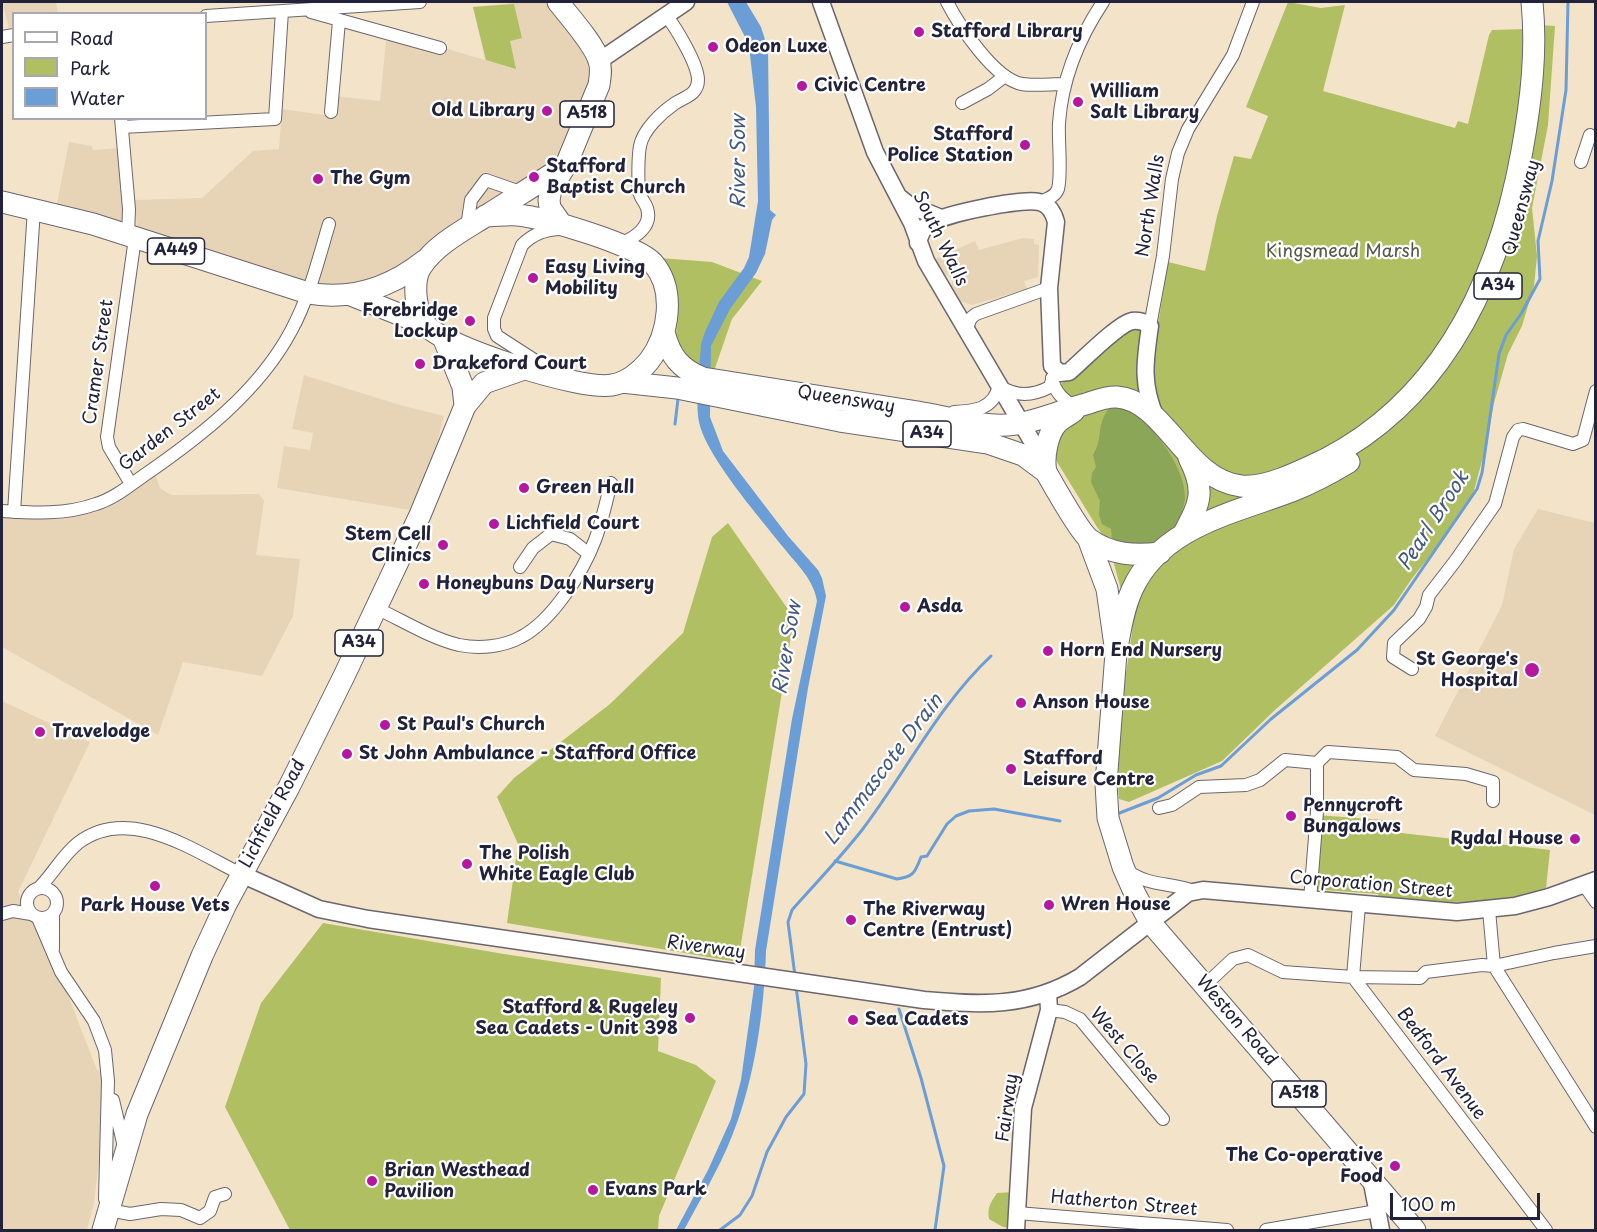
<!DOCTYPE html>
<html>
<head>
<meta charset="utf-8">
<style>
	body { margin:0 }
	#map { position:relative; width:1597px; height:1232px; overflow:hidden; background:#f3e4c9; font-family:"Playpen Sans",sans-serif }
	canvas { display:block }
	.frame { position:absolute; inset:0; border:3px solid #22223b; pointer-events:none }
	.legend { position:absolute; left:12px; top:12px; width:195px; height:108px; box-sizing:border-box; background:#fff; border:2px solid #a7a7b1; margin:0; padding:8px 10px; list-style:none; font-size:18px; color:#22223b }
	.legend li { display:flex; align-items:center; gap:12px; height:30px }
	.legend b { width:30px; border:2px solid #a7a7b1 }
	.scale { position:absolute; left:1390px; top:1193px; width:150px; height:27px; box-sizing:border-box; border:3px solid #22223b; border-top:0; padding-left:8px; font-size:18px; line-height:21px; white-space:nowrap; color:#22223b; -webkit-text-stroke:4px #fff; paint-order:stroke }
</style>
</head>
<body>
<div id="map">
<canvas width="1597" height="1232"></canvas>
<div class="frame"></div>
<ul class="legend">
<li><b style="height:8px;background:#fff"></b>Road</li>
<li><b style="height:16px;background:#b0bf61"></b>Park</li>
<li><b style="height:16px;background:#6b9dd6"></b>Water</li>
</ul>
<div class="scale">100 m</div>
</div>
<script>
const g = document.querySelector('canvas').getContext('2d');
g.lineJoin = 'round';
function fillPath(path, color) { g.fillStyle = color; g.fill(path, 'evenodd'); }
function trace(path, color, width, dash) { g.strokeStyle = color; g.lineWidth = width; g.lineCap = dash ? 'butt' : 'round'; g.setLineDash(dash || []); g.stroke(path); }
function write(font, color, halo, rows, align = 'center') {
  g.font = font + ' "Playpen Sans",sans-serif'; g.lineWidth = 4.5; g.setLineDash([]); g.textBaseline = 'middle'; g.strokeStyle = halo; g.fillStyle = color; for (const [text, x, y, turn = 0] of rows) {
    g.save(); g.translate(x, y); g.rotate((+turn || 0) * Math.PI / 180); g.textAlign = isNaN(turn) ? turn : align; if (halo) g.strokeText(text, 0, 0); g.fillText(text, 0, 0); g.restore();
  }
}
fillPath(new Path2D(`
	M2,2H56L58,13L14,14L13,27L9,28Z
	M523,2H549L581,44L591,65L592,90L562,163L378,280L321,292L137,229L135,200L202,198L253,151L279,149L282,109L332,116L335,96L380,101L387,31L485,60L473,7Z
	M69,142L92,146L93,150L119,148L124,226L56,208Z
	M1023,238L1034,239V244L1039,245L1038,277L1024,281L1027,289L972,305L959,301L951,287L952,282L949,276L943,274L935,259L975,241L979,250Z
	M304,375L400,405L444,416L435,451L410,510L277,488L284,446L310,450L313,433L292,429Z
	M155,474L160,488L171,495L259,494L264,501L256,555L300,559L293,616L262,676L183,662L158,735L2,647V515L55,516Z
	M1538,509L1595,523V815L1435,736L1502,605L1514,549Z
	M2,701L90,742L18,892L67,993L97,1070L104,1073V1118L94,1203L87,1230H2Z`), '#e7d4b7');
fillPath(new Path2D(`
	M1288,2L1321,8L1345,5L1323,91L1455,128L1458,121L1468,124L1489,35L1492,30L1526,29V24L1555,26L1548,125L1532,208L1537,256L1534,286L1522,326L1508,354L1494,403L1485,450L1473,494L1446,536L1413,577L1394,605L1276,709L1222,761L1129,802L1119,799L1115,750L1134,618L1122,593L1114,564L1112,541L1104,537L1097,527L1057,462L1054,454L1074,399L1068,396L1060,387L1061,384L1130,330H1140L1154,350L1168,262L1205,271L1217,216L1234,156L1251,159L1268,116L1246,107Z
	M514,4L522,38L510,41L516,69L486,60L473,7Z
	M660,258L712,262L762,281L732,319L714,371L694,368L676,338L677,307Z
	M728,523L794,618L738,962L507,923L518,844L497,797L514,778L610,704L683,633L712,537Z
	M1316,815L1384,820V831L1550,850L1546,888C1525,894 1503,901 1482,902C1448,904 1413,899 1379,897L1378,894L1311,889Z
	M323,923L504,954L661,978L658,1051L696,1065L716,1081L659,1216L658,1230H290L225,1107L261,1003Z
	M1016,1192L1013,1228L1003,1227L989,1219C987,1207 991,1202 997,1193Z`), '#b0bf61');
fillPath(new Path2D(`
	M1124,406C1150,421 1184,464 1185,496C1185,506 1180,518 1175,527C1169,536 1155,545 1144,546C1134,547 1122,543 1112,541L1111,529L1102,524L1099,515L1100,501L1091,482L1092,473L1096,467L1093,455C1104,437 1095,426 1110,407Z`), '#8ca657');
fillPath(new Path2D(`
	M727,2H746L761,27L768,49L770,210L776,215L772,220L765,254L756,273L730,309L711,346L710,417L723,451L788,536L818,570L822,578L826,596L808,688L766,951C764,1012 755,1079 732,1136C719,1169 700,1200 684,1230H676L708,1170L731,1119L741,1080L754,987L755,950L792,719L817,601C813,578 797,565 783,547C760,518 706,456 699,422C695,401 700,366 701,344L705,332L719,302L744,268L749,257L758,201L756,107L750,55L746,39Z`), '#6b9dd6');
trace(new Path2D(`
	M675,424L678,399L680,397
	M1117,814L1158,798L1196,775L1221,766L1271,719L1357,650L1394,610L1477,489L1482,473L1499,354L1506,335L1521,314L1540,279L1538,241L1552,181L1566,90L1568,2
	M835,861L897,879C914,877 915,872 921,857L927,856L947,824L956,816L969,811L994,809L1060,821
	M795,976L788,922L792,910C815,884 840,858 862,830C906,772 938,706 991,656
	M899,1009L921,1078L944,1166L935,1230
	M720,1230L740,1215L752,1196L767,1152L786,1117L804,1094L806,1064L796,986`), '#6b9dd6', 3);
const street = new Path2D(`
	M947,2C959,25 994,79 1022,84C1034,86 1051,84 1064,84
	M311,12L440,48
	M206,16L420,2
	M2,37L14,35
	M962,103L988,89L1005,76
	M331,112L339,21
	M121,118L129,209L128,236
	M122,127L275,119L282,11
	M1581,162L1590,135
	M1040,202C1047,199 1055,197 1058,189C1062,174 1058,140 1059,123C1062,79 1079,38 1103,2
	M467,227L471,200L486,180L523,193
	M620,244C634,238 653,227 647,208C645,202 640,198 639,191C638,180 638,157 640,146C643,130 661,113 674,104C684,97 698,95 698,80C698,64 676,28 666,15
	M1150,326L1163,256L1172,179L1178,153L1188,129L1233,55L1253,2
	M966,330L971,318L976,314L1049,288
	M545,367L497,336L494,329V318L522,245C533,234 544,230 559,229
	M1052,378C1055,393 1063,399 1074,407
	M954,412C974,411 993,410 999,386C1017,397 1032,396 1050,387L1052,380
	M131,484L109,447L107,437L135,238
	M2,511C34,513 65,515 96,504C115,498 130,485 146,474C201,436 259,391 291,331C309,298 318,261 329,224
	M14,512L34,209
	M520,567L533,548L551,534L570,539L589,554
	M376,608C402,620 430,638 459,645C479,649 503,647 521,637C552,621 583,572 595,540C602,522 606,502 611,483
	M1412,669L1393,657L1394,643L1419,619L1426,607L1429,595L1456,560L1495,504L1513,437L1518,430L1523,429L1573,444L1583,440L1596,391
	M1317,763L1328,752L1397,757L1414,770L1466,774L1493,782V801
	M1159,808L1172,805L1199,787L1246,785L1260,780L1285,760L1317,763V812L1310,900
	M1128,871C1149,887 1172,882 1196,892
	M1584,885L1596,902
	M27 903a15 15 0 1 1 30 0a15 15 0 1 1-30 0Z
	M39,888C53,874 62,856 78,843C129,804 194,851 241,874
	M1359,905L1353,977L1546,1230
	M1489,910L1494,966L1596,1127
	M2,914L13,911L31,914
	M38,918L61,972L94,1021L105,1050L108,1081L105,1199
	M53,949V915
	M1204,986L1233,959L1248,955L1283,972L1353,977L1420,978L1426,972L1482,965L1494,966L1554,953L1596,946
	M1049,1010L1065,1012L1080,1019L1163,1119
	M113,1100L124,1147
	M109,1210L130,1214L161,1209L181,1210L200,1218L210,1211L215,1197L225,1194
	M1017,1213L1227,1230
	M1266,1230L1377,1211`);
const secondary = new Path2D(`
	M821,2L875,152L912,223L926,261L1043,460
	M599,61L686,2
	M899,197L909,205L941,218
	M918,243C920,235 922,228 929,224C943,214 1022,198 1039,202C1049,204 1054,214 1056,222L1049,288L1052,366L1060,373L1069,372C1082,361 1118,324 1132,321C1139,320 1145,322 1150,326C1145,361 1141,384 1156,418
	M241,874L319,909L368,919L924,1000C982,1005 1028,1008 1080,977L1188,893L1203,890L1457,912L1515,906L1549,897L1596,880
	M1371,1178L1381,1230
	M1016,1230L1023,1108L1049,1010L1048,993`);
const highway = new Path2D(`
	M558,2C569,16 595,45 599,61C602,69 600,77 599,85L566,165L551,189L549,200L550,208L562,225
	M2,202L93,224L308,293C351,301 391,287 424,261
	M485,216C496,216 507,214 517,215C543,217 637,245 653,263C676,290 669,335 649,361C640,372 626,383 612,385C582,391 449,348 428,327C415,315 412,281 421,267C437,243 466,229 489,214C514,198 540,182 566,165
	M351,295L426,325
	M664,332C670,356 680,369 703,378C775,389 846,401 918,412C943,416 969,424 995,425C1025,427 1054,413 1082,405C1094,402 1105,396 1117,397C1165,400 1186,480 1241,486C1266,489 1303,470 1326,459C1445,397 1499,278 1522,151C1531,101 1537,52 1532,2
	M443,337L463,387L465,406
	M622,382L677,388L840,421L988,443L1023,455L1046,472
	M1074,411C1069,415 1063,418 1058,422C1047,433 1043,458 1046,472C1054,486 1079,531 1089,539C1111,555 1135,556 1160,553
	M1184,533C1200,503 1206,491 1189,458
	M1088,538L1107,589L1116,653L1106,784L1108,818L1123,867L1135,894L1150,922L1415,1230
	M1116,653C1120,632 1123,610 1132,590C1160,527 1234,513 1292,491C1312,483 1331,473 1349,462
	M103,1230L137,1114L202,956L226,904L289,787L344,676L420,515L465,406L484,383L524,369`);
trace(street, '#6b666d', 14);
trace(secondary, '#6b666d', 19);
trace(highway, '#6b666d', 23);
trace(street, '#fff', 12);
trace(secondary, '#fff', 16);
trace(highway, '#fff', 21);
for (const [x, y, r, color] of [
	[919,32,6,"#b5179e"],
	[713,47,6,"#b5179e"],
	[802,86,6,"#b5179e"],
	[1078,102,6,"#b5179e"],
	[547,111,6,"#b5179e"],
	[1025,145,6,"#b5179e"],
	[534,177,6,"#b5179e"],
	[318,179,6,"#b5179e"],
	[533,278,6,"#b5179e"],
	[470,321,6,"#b5179e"],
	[420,364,6,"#b5179e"],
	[524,488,6,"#b5179e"],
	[494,524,6,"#b5179e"],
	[443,545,6,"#b5179e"],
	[424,584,6,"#b5179e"],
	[905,607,6,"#b5179e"],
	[1048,651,6,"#b5179e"],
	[1532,670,8,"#b5179e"],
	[1021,703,6,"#b5179e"],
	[385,725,6,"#b5179e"],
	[40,732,6,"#b5179e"],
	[347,754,6,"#b5179e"],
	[1011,769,6,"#b5179e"],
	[1291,816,6,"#b5179e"],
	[1575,839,6,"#b5179e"],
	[467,864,6,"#b5179e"],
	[155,886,6,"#b5179e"],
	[1049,905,6,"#b5179e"],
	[851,920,6,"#b5179e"],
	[690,1018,6,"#b5179e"],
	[853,1020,6,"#b5179e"],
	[1395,1166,6,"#b5179e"],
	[372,1181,6,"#b5179e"],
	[593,1190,6,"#b5179e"]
]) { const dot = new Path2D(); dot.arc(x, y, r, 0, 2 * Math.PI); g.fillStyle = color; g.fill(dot); trace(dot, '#fff', 2); }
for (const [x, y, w] of [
	[587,114,54],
	[176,251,57],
	[1498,286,48],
	[927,434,48],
	[359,643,48],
	[1299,1094,54]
]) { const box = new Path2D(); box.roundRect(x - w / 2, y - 13, w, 26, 4.5); g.fillStyle = '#fff'; g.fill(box); trace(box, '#22223b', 1.5); }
write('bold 16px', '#22223b', null, [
	["A518",587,114],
	["A449",176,251],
	["A34",1498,286],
	["A34",927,434],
	["A34",359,643],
	["A518",1299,1094]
]);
write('bold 18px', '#22223b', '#fff', [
	["Stafford Library",931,32],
	["Odeon Luxe",725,47],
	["Civic Centre",814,86],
	["William",1090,92],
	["Salt Library",1090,113],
	["Old Library",535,111,"right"],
	["Stafford",1013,135,"right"],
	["Police Station",1013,156,"right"],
	["Stafford",546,167],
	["Baptist Church",546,188],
	["The Gym",330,179],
	["Easy Living",545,268],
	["Mobility",545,289],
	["Forebridge",458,311,"right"],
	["Lockup",458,332,"right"],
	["Drakeford Court",432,364],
	["Green Hall",536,488],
	["Lichfield Court",506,524],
	["Stem Cell",431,535,"right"],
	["Clinics",431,556,"right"],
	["Honeybuns Day Nursery",436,584],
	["Asda",917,607],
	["Horn End Nursery",1060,651],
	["St George's",1518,660,"right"],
	["Hospital",1518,681,"right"],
	["Anson House",1033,703],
	["St Paul's Church",397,725],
	["Travelodge",52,732],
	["St John Ambulance - Stafford Office",359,754],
	["Stafford",1023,759],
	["Leisure Centre",1023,780],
	["Pennycroft",1303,806],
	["Bungalows",1303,827],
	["Rydal House",1563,839,"right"],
	["The Polish",479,854],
	["White Eagle Club",479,875],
	["Wren House",1061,905],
	["Park House Vets",155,906,"center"],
	["The Riverway",863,910],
	["Centre (Entrust)",863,931],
	["Stafford & Rugeley",678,1008,"right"],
	["Sea Cadets - Unit 398",678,1029,"right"],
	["Sea Cadets",865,1020],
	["The Co-operative",1383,1156,"right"],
	["Food",1383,1177,"right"],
	["Brian Westhead",384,1171],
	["Pavilion",384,1192],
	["Evans Park",605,1190]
], 'left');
write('18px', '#22223b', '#fff', [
	["North Walls",1151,206,-81],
	["Queensway",1522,208,-75],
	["South Walls",940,239,64],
	["Cramer Street",99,362,-82],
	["Queensway",846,400,9],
	["Garden Street",170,430,-38],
	["Lichfield Road",273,814,-62],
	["Corporation Street",1371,885,5],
	["Riverway",706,948,8],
	["Weston Road",1236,1021,49],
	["West Close",1124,1046,49],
	["Bedford Avenue",1441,1064,53],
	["Fairway",1008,1108,-82],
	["Hatherton Street",1124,1204,5]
]);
write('18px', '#545948', '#fff', [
	["Kingsmead Marsh",1343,252]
]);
write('italic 20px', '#435981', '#fff', [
	["River Sow",739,162,-90],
	["Pearl Brook",1434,521,-57],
	["River Sow",788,648,-81],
	["Lammascote Drain",884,770,-53]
]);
</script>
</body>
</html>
